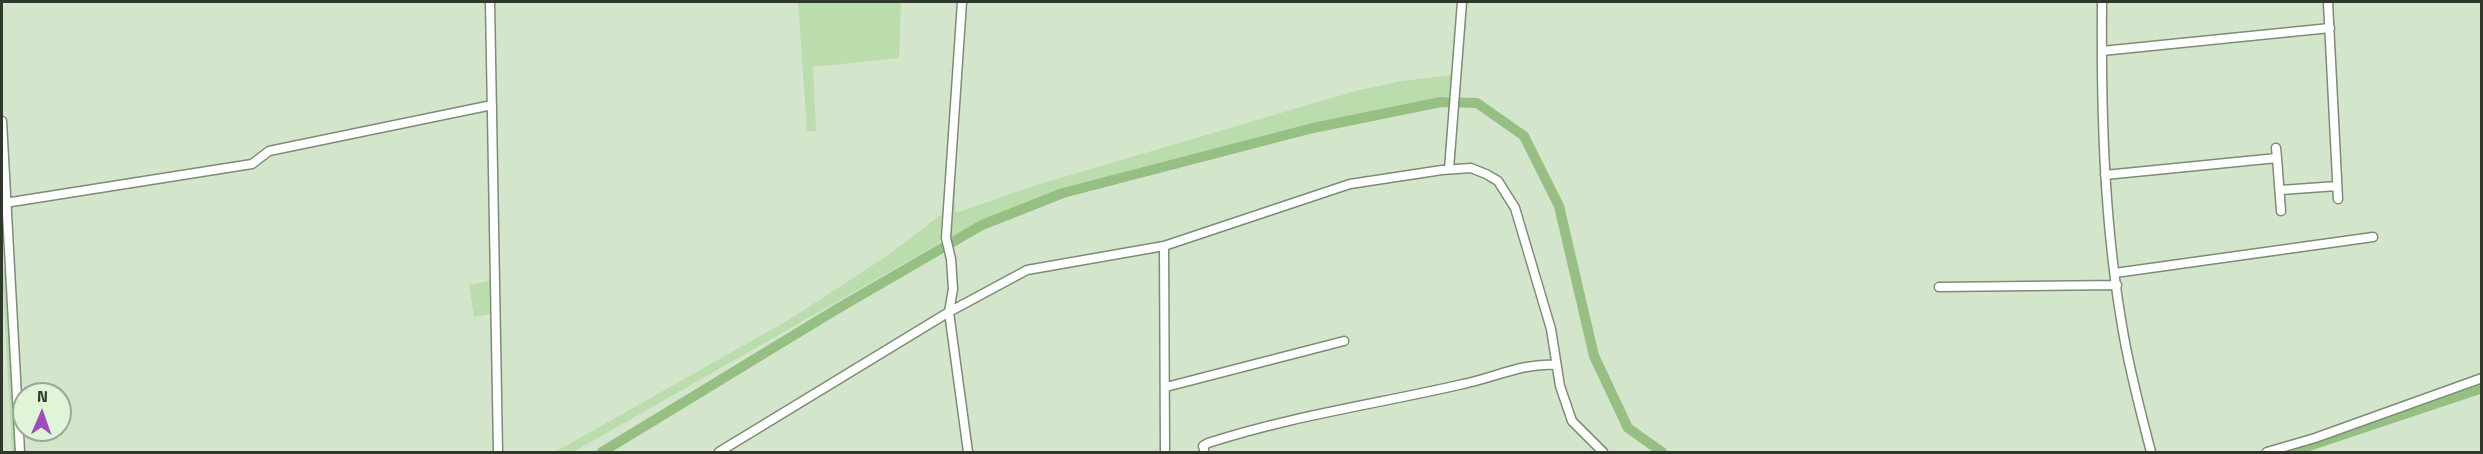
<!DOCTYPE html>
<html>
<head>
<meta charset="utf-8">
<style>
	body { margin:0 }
	#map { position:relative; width:2483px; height:454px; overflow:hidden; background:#d3e6cb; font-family:"Titillium Web",sans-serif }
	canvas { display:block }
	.frame { position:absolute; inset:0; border:3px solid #30372d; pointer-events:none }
	.north { position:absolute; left:12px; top:382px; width:60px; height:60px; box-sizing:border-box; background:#e0f4d8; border:2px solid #9aa894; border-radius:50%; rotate:2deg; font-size:16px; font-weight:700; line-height:24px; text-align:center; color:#30372d }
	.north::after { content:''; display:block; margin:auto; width:21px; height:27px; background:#a04dbc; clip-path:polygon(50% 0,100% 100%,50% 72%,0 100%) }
</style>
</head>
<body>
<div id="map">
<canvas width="2483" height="454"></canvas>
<div class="frame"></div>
<div class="north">N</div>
</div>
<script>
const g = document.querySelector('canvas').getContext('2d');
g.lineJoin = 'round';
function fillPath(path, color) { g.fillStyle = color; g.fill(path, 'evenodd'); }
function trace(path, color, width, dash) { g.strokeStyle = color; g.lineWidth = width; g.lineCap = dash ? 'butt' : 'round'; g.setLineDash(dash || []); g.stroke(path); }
fillPath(new Path2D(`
	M798,2H901L899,58L813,67L816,131H807Z
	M1451,75L1450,96L1313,124L1063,189L982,221L949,239L955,184V211L959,212L1030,187L1355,91L1402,81Z
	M942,214L940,243L573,452H555L792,318L888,255Z
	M2,270L7,271L15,452H12Z
	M489,281L490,314L474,317L469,285Z`), '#bbddad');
trace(new Path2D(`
	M602,452L837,309L982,225L1063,193L1313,128L1441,102L1477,103L1524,136L1559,206L1594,356L1628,428L1662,452
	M2291,452L2482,388`), '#96bf84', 10);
const minor = new Path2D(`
	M490,2L498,452
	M962,2L946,238L951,259L953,289L949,312L968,452
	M2102,2C2101,114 2104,227 2124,337C2131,376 2141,414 2151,452
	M2328,2L2338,199
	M2102,51L2330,28
	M2,121L20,452
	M2276,148L2277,158
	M1449,169L1462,2
	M2105,175L2277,158L2281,211
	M2281,190L2337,186
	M5,203L252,164L269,151L492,105
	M2115,273L2373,237
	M1939,287L2117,285
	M1166,387L1344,341
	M1204,450L1203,446L1208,443C1291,416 1377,404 1463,384C1493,378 1525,362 1556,365
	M719,452L949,312L1027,270L1164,246
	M1165,452L1164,246L1350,184L1442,170L1471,168L1486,174L1498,181L1515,208L1551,329L1560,386L1572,421L1603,452
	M2267,452L2315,438L2482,378`);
trace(minor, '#7b8d74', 11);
trace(minor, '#fff', 8);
</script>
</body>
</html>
